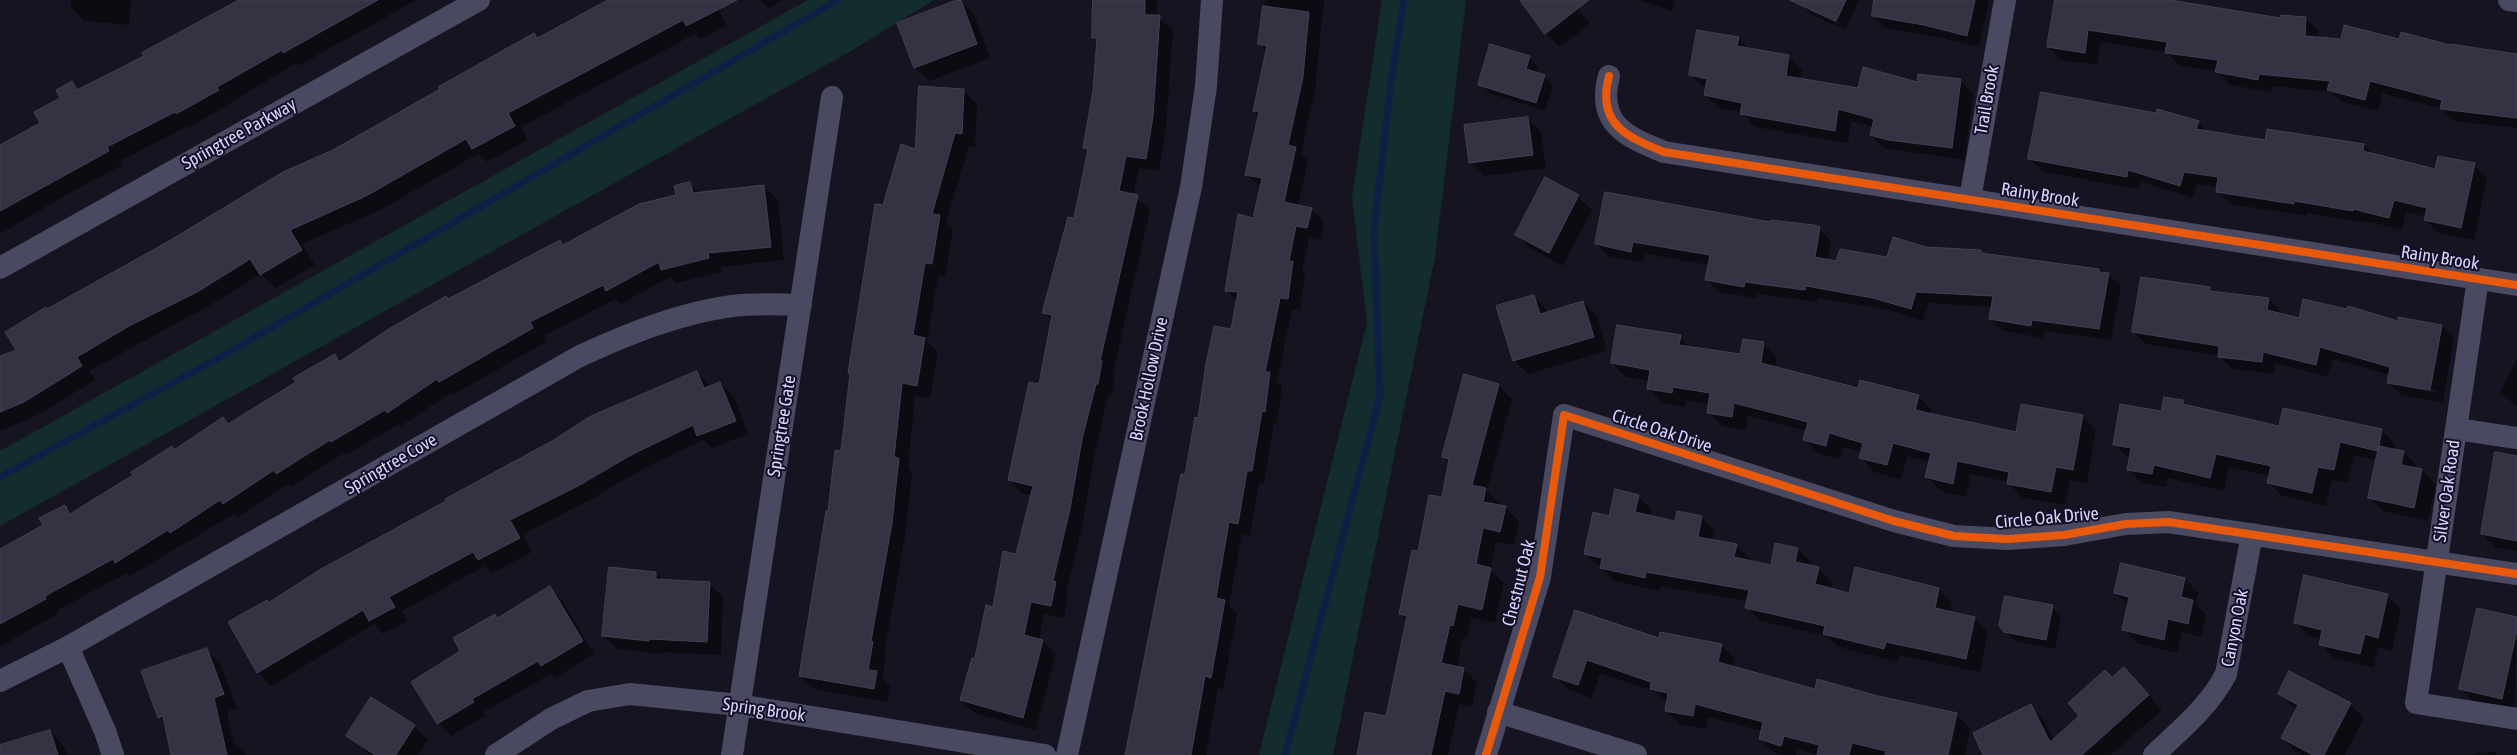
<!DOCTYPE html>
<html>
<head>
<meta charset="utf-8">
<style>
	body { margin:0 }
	canvas { display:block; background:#161421 }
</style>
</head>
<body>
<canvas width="2517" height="755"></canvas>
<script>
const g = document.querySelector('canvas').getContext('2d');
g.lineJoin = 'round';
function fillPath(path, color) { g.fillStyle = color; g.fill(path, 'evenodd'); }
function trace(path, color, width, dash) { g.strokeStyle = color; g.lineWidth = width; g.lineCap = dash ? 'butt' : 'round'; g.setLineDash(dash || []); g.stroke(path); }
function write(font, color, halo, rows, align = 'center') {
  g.font = font + ' "Asap Condensed",sans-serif'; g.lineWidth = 4; g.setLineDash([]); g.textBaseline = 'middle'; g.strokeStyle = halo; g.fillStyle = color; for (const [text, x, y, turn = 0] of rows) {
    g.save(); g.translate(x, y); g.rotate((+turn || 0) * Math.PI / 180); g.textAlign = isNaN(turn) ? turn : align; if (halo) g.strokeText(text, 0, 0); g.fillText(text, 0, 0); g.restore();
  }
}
fillPath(new Path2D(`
	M808,0H934L851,51L0,526V451Z
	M1382,0H1466L1435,257L1333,755H1259L1367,323L1352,197Z`), '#132c2d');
fillPath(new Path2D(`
	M71,0H131L129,25L84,21L71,7Z
	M243,0H417L298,66L296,63L191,127L190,125L120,161L122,165L64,196L0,234V146L41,123L72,83L79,90L146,56Z
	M606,0H738L719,10L727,26L701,39L695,34L521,127L528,140L487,162L478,154L380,210L302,244L315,265L275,288L261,274L212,304L89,371L95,380L38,415L0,431V358L17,351L47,310L607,2Z
	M760,0H783L769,8Z
	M960,0L974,14L990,58L929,81L915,67Z
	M1094,0H1157V17L1173,30L1166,129L1159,171L1139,168L1133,196L1150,210L1113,373L1115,375L1111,397L1108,396L1095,453L1083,522L1066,594L1068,596L1064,618L1044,614L1039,640L1043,641L1056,654L1036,730L974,713L961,700L1017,555L1032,495L1022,493L1009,480L1040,385L1052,321L1044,312L1075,220L1089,151L1085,148L1094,91L1098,42L1094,38Z
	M1265,0H1324L1315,90L1301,154L1308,161L1298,206L1311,209L1324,222L1320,240L1309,238L1302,272L1305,275L1300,311L1292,310L1277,382L1282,386L1277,424L1274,423L1264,483H1259L1250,536L1242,534L1229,605L1237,614L1223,689L1218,688L1206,755H1126L1200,419L1232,331L1237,301L1226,290L1254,219L1261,187L1246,174L1259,116L1254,111L1267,52L1260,44Z
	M1521,0H1571L1590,24L1560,47L1546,33Z
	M1638,0H1675L1672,11Z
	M1804,0H1859L1845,30L1811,14L1802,4ZM1811,8L1842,23L1841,25L1811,11Z
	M1876,0H1989L1979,47L1937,37L1885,28L1873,16Z
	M2056,0H2165L2281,19H2306L2319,31L2318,38L2400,41L2517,55V128L2454,121L2442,109L2382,93L2378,111L2342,102L2331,92L2272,86L2271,92L2230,85L2217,71L2179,66L2167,52L2101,42L2097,65L2061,60L2049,47Z
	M1738,38L1750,50L1789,57L1802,70L1800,79L1859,89L1960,80L1973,93L1965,160L1884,148L1871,135L1873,127L1851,121L1848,143L1755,127L1742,112L1719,108L1706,95L1707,89L1690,75Z
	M1529,57L1538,67L1536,74L1544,76L1553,85L1545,111L1489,93L1480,84Z
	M920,88L964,91L977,104L975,147L969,146L946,223L953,230L945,277L938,275L927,342L938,352L930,399L915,396L908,468L912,473L905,537L884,654L886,656L882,678L890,686L887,702L814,689L800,676L829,513L843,452L884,207L916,150Z
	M1527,118L1541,132L1546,168L1485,176L1471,162Z
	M2198,122L2207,132L2266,141L2364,145L2374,155L2436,171L2474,165L2487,178L2474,240L2438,233L2426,220V217L2406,212L2402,230L2366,221L2365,223L2307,213L2306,216L2230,204L2217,191V187L2197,184L2193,198L2141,182L2139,189L2043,172L2030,159Z
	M690,184L700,193L764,186L778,200L784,260L721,267L722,272L676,283L670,277L621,304L616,299L543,336L546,342L453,395L451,393L401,426L399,424L346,455L344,453L291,487L288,484L238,517L234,514L130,576L127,573L58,610L59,613L0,647V550L45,526L65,506L73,514L135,475L171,447L175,451L223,419L229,424L297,382L334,355L341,362L448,300L560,241L565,246L677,196Z
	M1578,196L1592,210L1563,266L1531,249L1517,235Z
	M1771,223L1819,228L1831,241L1828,261L1837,263L1888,258L1925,248L1980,251L1984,254L2098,271L2108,274L2121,286L2111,340L2044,331L2043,338L2003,331L1991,319L1992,307L1928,303L1923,321L1886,309L1818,298L1817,302L1757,294L1756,298L1719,292L1707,280L1709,265L1645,254L1643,263L1608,256L1596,244Z
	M2210,288L2214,293L2268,299L2281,311L2280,314L2300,319L2441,326L2454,338L2443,402L2401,395L2389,382L2390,375L2333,359L2328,377L2275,363L2274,374L2232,369L2219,356L2146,344L2133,332ZM2401,384L2437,390L2436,393L2401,386Z
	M1534,296L1548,312L1583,302L1597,316L1607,351L1528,374L1514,360Z
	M1680,337L1691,348L1741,355L1763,343L1777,357L1775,368L1858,389L1918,396L1932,410L1930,415L2017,434L2083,416L2096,430L2087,484L2070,480L2065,505L2022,498L2008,482L1971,474L1966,497L1941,491L1927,477L1930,462L1907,456L1901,479L1874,472L1861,458L1862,452L1843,447L1840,459L1819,454L1805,440L1807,431L1748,416L1746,430L1722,426L1709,412L1710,404L1686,400L1685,407L1662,403L1649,389L1650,381L1626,377L1612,363Z
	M2517,359V407L2500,392Z
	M697,372L711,387L720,383L734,397L748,434L712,448L703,440L644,468L592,499L523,534L532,552L492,573L485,566L402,611L407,621L383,634L374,624L271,686L258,672L269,604Z
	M1498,385L1512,399L1487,491L1499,503V506L1505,507L1519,521L1514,545L1496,542L1491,570L1504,583L1495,623L1472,618L1467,639L1463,638L1457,667L1464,669L1477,683L1472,707L1459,704L1448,755H1358L1387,718L1408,621L1400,614L1419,553L1443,499L1450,463L1443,457Z
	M2183,401L2188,407L2280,427L2381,430L2395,444L2394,450L2403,452L2417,466L2416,469L2422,470L2436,484L2428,521L2383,511L2369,497L2377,461L2354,455L2348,483L2332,480L2326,506L2282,496L2268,482L2270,476L2229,467L2224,491L2168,478L2166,487L2142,483L2128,469L2130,459L2114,444Z
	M2517,457V551L2496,548L2482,534Z
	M1638,496L1652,510L1650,517L1676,523L1701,517L1715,531L1713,541L1736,545L1750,559L1749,561L1772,566L1798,549L1812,563L1811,566L1818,568L1832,582L1831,589L1850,594L1938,589L1952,603L1950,613L1974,618L1988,632L1980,672L1899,655L1898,662L1838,647L1827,636L1760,621L1747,607L1748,601L1660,586L1659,591L1615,581L1585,554L1610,517Z
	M656,573L663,581L709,583L723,597L721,655L662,652V654L617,649L603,635Z
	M2185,579L2198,593L2196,604L2206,615L2201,637L2182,632L2177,653L2137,643L2123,629L2128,606L2116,593Z
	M549,588L562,600L594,654L555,678L551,674L484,712L486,715L451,736L438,723L413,682L462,652L497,619Z
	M2387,596L2401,609L2392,651L2378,647L2374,668L2334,658L2320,644L2321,639L2309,636L2295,622Z
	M2052,606L2061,616L2055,649L2015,641L2000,626Z
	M1576,612L1660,640L1721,645L1735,659L1733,667L1816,690L1878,697L1956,714L1970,728L1965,755H1818L1798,749L1796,755H1782L1774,753L1760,739L1762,731L1708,717L1706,729L1680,724L1666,710L1668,703L1653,691L1600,673L1592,698L1569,690L1555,676Z
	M2517,619L2515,712L2474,702L2460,688Z
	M206,649L220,663L237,708L227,712L234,743L246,755H173L166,724L159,717Z
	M2113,679L2137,682L2162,710L2111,755H1985L2030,706L2044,720L2054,740L2081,716Z
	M2279,694L2350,704L2364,718L2345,755H2302L2296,752L2282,738L2297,710Z
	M414,726L428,740L418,755H370L350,737Z
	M50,731L63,745L67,755H0V747Z
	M2493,751L2497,755H2472Z`), '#0007');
trace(new Path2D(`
	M0,477L224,355L838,0
	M1285,755L1380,396L1374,230L1391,82L1404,0`), '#0d2144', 7);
const building = new Path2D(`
	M239,0H378L283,53L282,50L217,87L219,90L176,114L175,112L107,147L109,151L0,211V145L40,123L34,112L60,98L56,90L72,81L77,90L144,56L142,53Z
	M608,0H737L686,26L683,20L508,113L515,126L472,149L466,139L366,196L290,230L302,250L260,275L250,259L199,291L129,326L77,357L82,366L24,402L0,412V356L16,350L5,332L46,307L47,309L169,241L283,172L333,150L440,89L438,87L534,33L537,38Z
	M957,0H961L977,44L914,68L897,23Z
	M1093,0H1145V15H1160L1153,116L1146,159L1126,156L1119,191L1138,195L1100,361H1102L1098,384H1096L1082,439L1070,509L1053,581L1056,582L1051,606L1031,602L1024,635L1043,640L1023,718L960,700L972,658H975L986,605L993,607L1003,551L1016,554L1033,486L1008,480L1029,382L1039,384L1052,315L1042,313L1068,217L1074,218L1088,149L1083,148L1093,91L1097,38H1092Z
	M1520,0H1589L1545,34Z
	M1790,0H1846L1836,21Z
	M1874,0H1975L1967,36L1924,25L1872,16Z
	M2055,0H2170L2280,18L2281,15L2306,17L2305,36L2341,39L2344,25L2399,39L2401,32L2450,45V44L2517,54V118L2440,109L2442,100L2370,81L2365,100L2327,90L2330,81L2259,74L2258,80L2215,72L2218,60L2165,53L2167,42L2088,30L2085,53L2047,47Z
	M1263,6L1309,12L1303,77L1288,145L1296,147L1284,202L1312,208L1307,228L1296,226L1289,261H1293L1288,299L1280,298L1265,372H1270L1265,412L1262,411L1252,471H1247L1238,524L1229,522L1216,598L1225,600L1211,678L1205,676L1191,755H1125L1181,474L1185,475L1195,417L1198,418L1206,364L1214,326L1231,329L1238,292L1225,291L1238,214L1253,218L1262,178L1245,175L1259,112L1253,111L1267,46L1258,44Z
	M1697,30L1739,37L1737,46L1789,55L1786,76L1858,88L1863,67L1917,82L1918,74L1961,79L1952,148L1888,140L1870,135L1874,119L1838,109L1835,131L1740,114L1742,103L1704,95L1707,79L1689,75Z
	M1490,44L1530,56L1526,69L1545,75L1536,103L1478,85Z
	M919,86L964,89L962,134L955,133L932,214L940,215L932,264L925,263L913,335L925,338L917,386L902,383L894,457L899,458L892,523L871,641L873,642L868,670L877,671L874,689L799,676L826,511H828L835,450L841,451L850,374L848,373L875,204L883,205L901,144L915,149Z
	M2041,92L2156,113L2157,109L2199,121L2196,129L2265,140L2267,129L2364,144L2363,151L2435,169L2438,156L2475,163L2461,228L2424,220L2427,208L2394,200L2389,218L2353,209V211L2294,201V204L2216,192L2218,177L2184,172L2180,186L2128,170L2127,177L2028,159Z
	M1528,117L1533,155L1469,163L1464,125Z
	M1545,177L1579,195L1549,253L1515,235Z
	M690,182L693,193L764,185L771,247L708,253L709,258L661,270L659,262L606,291L603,285L530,322L533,328L439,382L437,379L387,413L385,410L331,442L330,440L276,474L274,470L223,504L220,500L170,533L168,530L115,563L113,559L45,596L46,599L0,624V549L43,525L39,518L65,505L70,514L133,475L131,472L172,446L174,450L223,417L228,424L296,382L293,378L335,354L339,362L392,327L446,296L448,299L560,240L563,245L639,204L676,195L674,186Z
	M1605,192L1770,222L1771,220L1814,225L1820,227L1815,257L1836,261L1840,249L1887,257L1893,237L1926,247L1981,250V253L2099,269V272L2109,273L2099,329L2032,320L2031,326L1989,319L1993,296L1916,292L1911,309L1873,298L1806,286L1805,290L1745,282L1744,287L1705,280L1710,255L1633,242L1631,252L1595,244Z
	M2141,277L2210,287V291L2269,298L2267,310L2299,318L2303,299L2347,309L2348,306L2398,321V317L2442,325L2430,390L2387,383L2390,367L2320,347L2316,365L2263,352L2262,362L2218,357L2219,346L2132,332Z
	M1534,295L1540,314L1583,301L1594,337L1513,361L1496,306Z
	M1617,325L1681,335L1679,345L1740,354L1743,339L1764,342L1761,363L1858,388L1860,380L1919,395L1915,410L2016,432L2021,404L2083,415L2073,470L2056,467L2051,492L2007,484L2009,472L1957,461L1953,484L1925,477L1931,453L1893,443L1887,465L1859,458L1863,443L1829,433L1826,446L1803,440L1808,422L1734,403L1732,417L1707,413L1710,393L1673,387L1672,393L1647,389L1650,370L1611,363Z
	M697,371L704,388L720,382L736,421L697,436L693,425L631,455L578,486L510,520L520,538L478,560L473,552L389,597L395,607L369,621L363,610L257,673L228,622L267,600L268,603L321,569L446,501L445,499L552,441L591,416Z
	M1464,374L1499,384L1472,485L1486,488L1483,502L1506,506L1500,532L1483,528L1476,564L1491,568L1482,610L1458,604L1453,626L1450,625L1441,663L1464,668L1459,694L1445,691L1431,755H1357L1365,712L1386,716L1407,616L1399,614L1412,550L1418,551L1429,495L1442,497L1449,459L1442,457Z
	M2164,397L2183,400V404L2279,426L2283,408L2382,429L2378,451L2340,442L2334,470L2318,467L2312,493L2267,483L2271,466L2216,454L2210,478L2154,465L2152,474L2127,470L2131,448L2113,445L2120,404L2161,411Z
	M2379,446L2404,451L2401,465L2422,469L2414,508L2368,498Z
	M2495,452L2517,456V541L2481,534Z
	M1615,489L1639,495L1635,512L1675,521L1677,511L1702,516L1698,537L1737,544L1734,557L1771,565L1775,543L1798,548L1795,562L1819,567L1815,584L1849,593L1855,567L1939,588L1935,608L1975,617L1966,659L1886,642L1884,649L1823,634L1825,626L1745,608L1749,590L1646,572L1645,578L1600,568L1602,558L1584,554L1593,512L1609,516Z
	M2121,563L2185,578L2181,597L2193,600L2188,624L2168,619L2164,640L2122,630L2129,597L2114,593Z
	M609,567L656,572V579L710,582L707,642L649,639V641L602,636Z
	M2304,575L2388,594L2378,638L2365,634L2360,654L2319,645L2322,630L2294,623Z
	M550,586L583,641L541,666L538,661L472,699L474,702L437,724L411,682L460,651L453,638L495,614L497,618Z
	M2005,596L2053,605L2046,640L2004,632L1999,626Z
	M2477,608L2517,617V630L2502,699L2459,689Z
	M1575,610L1659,638L1660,632L1722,644L1718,662L1815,689L1817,679L1878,696L1957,713L1948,755H1885L1886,751L1852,743L1849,755H1817L1819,745L1784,736L1781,746L1759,739L1763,722L1695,704L1693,716L1665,711L1668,693L1650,689L1651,682L1587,660L1578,685L1553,677Z
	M207,648L224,694L214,698L227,755H171L163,716L158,718L141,671Z
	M2124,667L2149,695L2082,755H1983L1973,733L2031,704L2050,742L2079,716L2068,703L2105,670L2112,677Z
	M2289,671L2351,703L2324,755H2313L2281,738L2298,705L2278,694Z
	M371,697L415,725L396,755H375L346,736Z
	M50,730L58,755H0V745Z`);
fillPath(building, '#343243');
trace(building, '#433f54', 1);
trace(new Path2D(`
	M2509,0L2517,1
	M1609,76C1596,124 1627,137 1664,152L2517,285
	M1970,199L2005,0
	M0,268L479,0
	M2478,279L2416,703L2517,719
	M2457,429L2517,438
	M68,647L105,731L113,755
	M0,681L68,647L580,356C628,334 679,313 732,306C755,303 778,304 801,305
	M1498,712L1636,755
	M496,755L551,719L588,701L630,694L739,705L1045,755
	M732,755L832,97
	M1067,755L1191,187L1206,86L1212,0
	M1486,755L1540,577L1564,415L1894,521L1954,536L2007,539L2064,535L2126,524L2168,522L2517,574
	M2154,755C2180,730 2209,707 2226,674L2252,534`), '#4a4962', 22);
trace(new Path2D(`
	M1609,76C1596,124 1627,137 1664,152L2517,285
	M1486,755L1540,577L1564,415L1894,521L1954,536L2007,539L2064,535L2126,524L2168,522L2517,574`), '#e8590c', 8);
write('18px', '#d9d4ff', '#130f26', [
	["Trail Brook",1987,100,-80],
	["Springtree Parkway",239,134,-29],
	["Rainy Brook",2040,195,9],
	["Rainy Brook",2440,258,9],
	["Brook Hollow Drive",1149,379,-78],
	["Springtree Gate",782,426,-81],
	["Circle Oak Drive",1662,431,18],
	["Springtree Cove",391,464,-30],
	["Silver Oak Road",2447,491,-82],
	["Circle Oak Drive",2047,518,-5],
	["Chestnut Oak",1519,583,-76],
	["Canyon Oak",2235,628,-79],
	["Spring Brook",764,710,8]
]);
</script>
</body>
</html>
